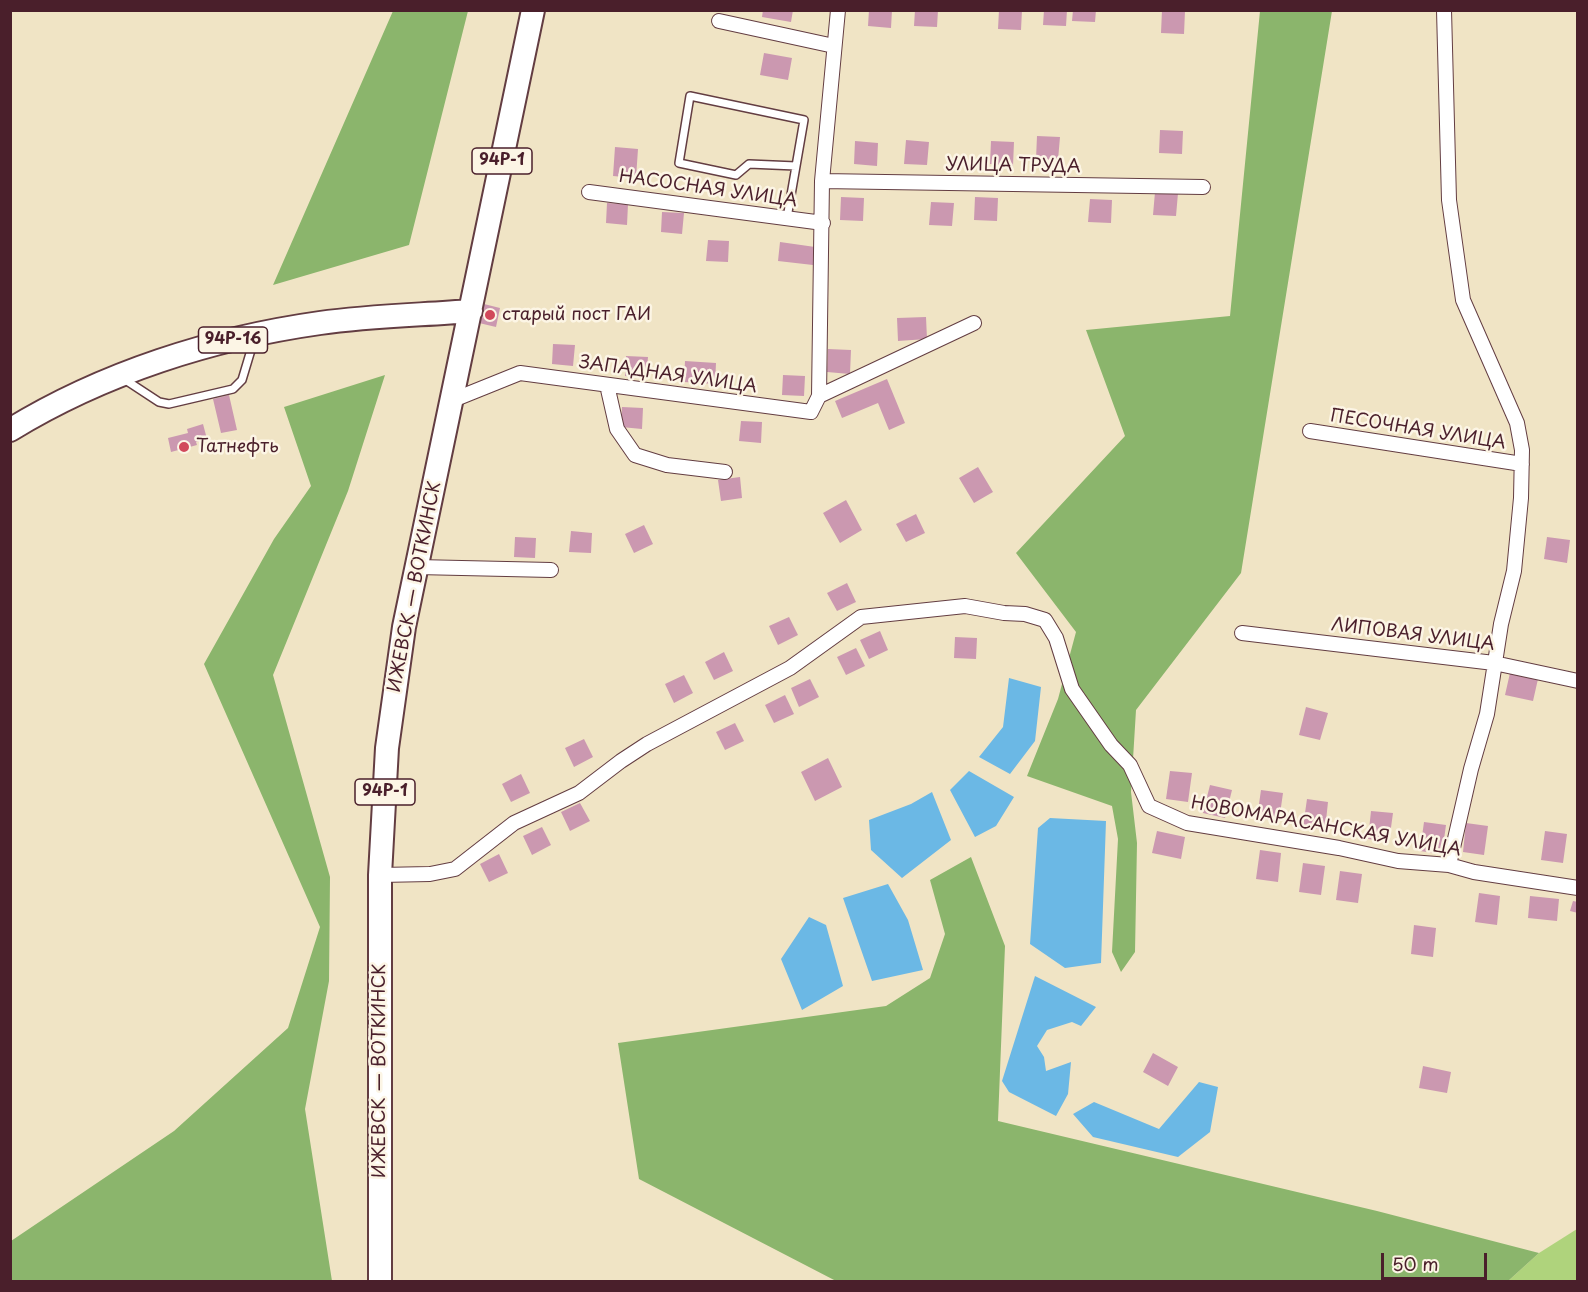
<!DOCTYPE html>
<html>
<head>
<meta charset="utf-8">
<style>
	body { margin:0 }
	#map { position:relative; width:1588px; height:1292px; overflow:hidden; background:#f0e4c5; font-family:"Playpen Sans",sans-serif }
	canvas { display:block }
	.frame { position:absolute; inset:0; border:12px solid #4a1f2b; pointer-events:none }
	.scale { position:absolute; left:1381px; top:1253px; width:106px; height:27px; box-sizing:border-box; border:3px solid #4a1f2b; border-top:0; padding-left:8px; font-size:18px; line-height:21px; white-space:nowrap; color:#4a1f2b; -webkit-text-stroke:4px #fcf5e5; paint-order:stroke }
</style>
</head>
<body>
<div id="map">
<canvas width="1588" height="1292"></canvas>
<div class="frame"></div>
<div class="scale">50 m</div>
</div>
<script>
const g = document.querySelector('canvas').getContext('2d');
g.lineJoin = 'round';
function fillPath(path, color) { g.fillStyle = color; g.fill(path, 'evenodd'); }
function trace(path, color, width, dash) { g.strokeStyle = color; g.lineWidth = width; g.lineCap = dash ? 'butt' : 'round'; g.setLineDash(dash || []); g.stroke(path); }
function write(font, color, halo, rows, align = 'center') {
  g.font = font + ' "Playpen Sans",sans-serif'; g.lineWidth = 5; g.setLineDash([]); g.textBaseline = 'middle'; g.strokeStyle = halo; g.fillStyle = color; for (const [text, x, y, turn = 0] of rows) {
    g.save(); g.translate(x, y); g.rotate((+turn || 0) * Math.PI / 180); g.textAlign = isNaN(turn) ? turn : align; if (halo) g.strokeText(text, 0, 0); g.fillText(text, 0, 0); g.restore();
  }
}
fillPath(new Path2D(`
	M1577,1229V1281L1507,1282L1539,1253Z`), '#afd37c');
fillPath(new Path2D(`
	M393,11H468L409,245L273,285Z
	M1260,11H1332L1241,573L1136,710L1131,792L1137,843L1135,952L1121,972L1112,952L1118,839L1112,806L1027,776L1058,699L1076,632L1016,553L1125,436L1086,330L1230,316Z
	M385,375L348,491L273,675L330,877L329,981L305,1109L332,1281H11V1241L174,1131L288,1028L320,927L204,664L274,539L311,486L284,407Z
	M971,857L1005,946L998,1121L1377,1211L1539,1253L1507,1282L836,1281L639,1179L618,1043L886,1006L930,978L945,934L930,880Z`), '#8bb56c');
fillPath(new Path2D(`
	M1009,678L1041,687L1035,741L1010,774L979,757L1003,727Z
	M969,771L1014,797L996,826L975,837L950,790Z
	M932,792L951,840L902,878L871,850L869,820L911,804Z
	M1050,818L1106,821L1101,963L1065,968L1030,944L1038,828Z
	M888,884L908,920L923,970L872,981L843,898Z
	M809,917L826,925L843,986L802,1010L781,959Z
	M1035,976L1096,1007L1081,1026L1072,1022L1047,1030L1037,1046L1044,1057L1046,1071L1071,1062L1068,1094L1056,1116L1009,1092L1002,1081Z
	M1199,1082L1218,1087L1210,1132L1178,1157L1093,1137L1073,1114L1094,1102L1159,1129Z`), '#6bb8e5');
fillPath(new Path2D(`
	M763,10H793L791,22L762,17Z
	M869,10H892L891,28L868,26Z
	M915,10H938L937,27L914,26Z
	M999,10H1022L1021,30L998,29Z
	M1044,10H1067L1066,26L1043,25Z
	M1073,10H1096L1095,22L1072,21Z
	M1162,10L1185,11L1184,34L1161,33Z
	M764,53L792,58L788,80L760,75Z
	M1160,130L1183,131L1182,154L1159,153Z
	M1037,136L1060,137L1058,160L1036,159Z
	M906,140L929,142L927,165L904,164Z
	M855,141L878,143L877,166L854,164Z
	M991,141L1014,142L1013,166L990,164Z
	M615,147L638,149L636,178L613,176Z
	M1155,192L1178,193L1176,216L1153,215Z
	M841,197L864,198L863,221L840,220Z
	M975,197L998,198L997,221L974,220Z
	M1090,199L1112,200L1111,223L1088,222Z
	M931,202L954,203L952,226L929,225Z
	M607,203L628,204L627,225L606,223Z
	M662,212L684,213L682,234L661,232Z
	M708,240L729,241L728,262L706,261Z
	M780,242L815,247L813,265L778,261Z
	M484,304L500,308L496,327L479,323Z
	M926,317L927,339L898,341L897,318Z
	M553,344L575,345L573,366L552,364Z
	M828,349L851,350L850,374L827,372Z
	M626,356L648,357L646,378L625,376Z
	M685,361L716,363L715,384L684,382Z
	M783,375L805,376L804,396L782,395Z
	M887,379L905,423L889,430L878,403L842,418L835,401Z
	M229,395L237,430L221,433L213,399Z
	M622,407L643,408L642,429L621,427Z
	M741,421L762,422L761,443L739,441Z
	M203,424L207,439L196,442L197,445L171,452L168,438L188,433L187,429Z
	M978,467L993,492L974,503L959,478Z
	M740,477L742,498L721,501L718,480Z
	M846,500L862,530L840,543L823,513Z
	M916,514L925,533L906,542L896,524Z
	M644,525L653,544L634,553L625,534Z
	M571,531L592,533L591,553L569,552Z
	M515,537L536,538L535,558L514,557Z
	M1547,537L1570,540L1567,563L1544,559Z
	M847,583L856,602L837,611L827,593Z
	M789,617L798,635L778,645L769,626Z
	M880,631L888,650L869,659L860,640Z
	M955,637L977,638L976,659L954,658Z
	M856,648L865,666L846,675L837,657Z
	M724,652L733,671L714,680L705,662Z
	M1510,673L1538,679L1533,701L1505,695Z
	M684,675L693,693L674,703L665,684Z
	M810,679L819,697L799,707L791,688Z
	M785,695L794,714L774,723L765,705Z
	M1306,707L1328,713L1320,740L1299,735Z
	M735,723L744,741L725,750L716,732Z
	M584,739L593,757L574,767L565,748Z
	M828,758L842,787L815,801L801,772Z
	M1170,771L1192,773L1188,802L1166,799Z
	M521,774L530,793L511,802L502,784Z
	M1210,785L1232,790L1225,818L1203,813Z
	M1261,790L1283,793L1279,821L1257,818Z
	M1307,799L1328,802L1325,830L1303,827Z
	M580,803L590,821L570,831L561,812Z
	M1371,811L1393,813L1389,842L1368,839Z
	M1424,822L1446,825L1442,854L1420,851Z
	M1466,823L1488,826L1484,855L1463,852Z
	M542,827L551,845L532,855L523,836Z
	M1157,831L1185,837L1181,859L1152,853Z
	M1545,831L1567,834L1563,863L1541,860Z
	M1260,850L1281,853L1278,882L1256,879Z
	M499,854L508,873L489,882L480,864Z
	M1303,863L1325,866L1321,895L1299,892Z
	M1340,871L1362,874L1358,903L1336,900Z
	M1479,893L1500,896L1497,925L1475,922Z
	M1530,896L1559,899L1557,921L1528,918Z
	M1573,901L1578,902V913L1570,911Z
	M1414,925L1436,928L1433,957L1411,954Z
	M1153,1053L1178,1067L1168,1086L1143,1072Z
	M1423,1066L1451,1072L1447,1093L1419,1088Z`), '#cb98b0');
const service = new Path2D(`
	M787,218L804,120L690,96L679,163L736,175L749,164L796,166
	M124,379L159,402L169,404L233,389L242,380L254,340`);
const minor = new Path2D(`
	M1444,10L1449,200L1463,300L1517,423L1522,450L1521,498L1514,571L1501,624L1487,714L1471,769L1449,865
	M719,21L834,46
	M822,181L1203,187
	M589,192L823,223
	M607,385L617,429L635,455L667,465L725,472
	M819,396L974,323
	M453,400L520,373L811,412L819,396L822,181L838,10
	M1310,431L1522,464
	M417,567L551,570
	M1242,633L1494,663L1578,681
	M380,875L430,874L455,869L514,823L579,793L621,761L647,744L790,668L861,617L965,606L1004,613L1025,614L1045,620L1056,638L1072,689L1111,745L1130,765L1149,806L1187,823L1339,848L1398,861L1449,865L1474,872L1578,888`);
const primary = new Path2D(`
	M10,430C103,373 213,338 320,323C370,316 421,315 471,311
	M380,1282V875L387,748L404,627L533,10`);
trace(service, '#633d42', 10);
trace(minor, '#633d42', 16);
trace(primary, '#633d42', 26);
trace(service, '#fff', 7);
trace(minor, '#fff', 14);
trace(primary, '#fff', 22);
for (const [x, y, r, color] of [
	[490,315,6,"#d1495b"],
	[184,447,6,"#d1495b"]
]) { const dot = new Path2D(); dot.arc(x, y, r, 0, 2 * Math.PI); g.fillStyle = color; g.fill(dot); trace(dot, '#fcf5e5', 2); }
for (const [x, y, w] of [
	[502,161,60],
	[233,340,69],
	[385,792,60]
]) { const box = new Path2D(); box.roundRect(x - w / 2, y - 13, w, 26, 4.5); g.fillStyle = '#fcf5e5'; g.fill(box); trace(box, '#4a1f2b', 1.5); }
write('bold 16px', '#4a1f2b', null, [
	["94Р-1",502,161],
	["94Р-16",233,340],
	["94Р-1",385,792]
]);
write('18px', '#4a1f2b', '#fcf5e5', [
	["УЛИЦА ТРУДА",1013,166,1],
	["НАСОСНАЯ УЛИЦА",708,189,8],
	["ЗАПАДНАЯ УЛИЦА",668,375,8],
	["ПЕСОЧНАЯ УЛИЦА",1418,430,9],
	["ИЖЕВСК — ВОТКИНСК",415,587,-79],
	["ЛИПОВАЯ УЛИЦА",1413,635,7],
	["НОВОМАРАСАНСКАЯ УЛИЦА",1326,827,10],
	["ИЖЕВСК — ВОТКИНСК",380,1071,-90]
]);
write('18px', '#4a1f2b', '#fcf5e5', [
	["старый пост ГАИ",502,315],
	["Татнефть",196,447]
], 'left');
</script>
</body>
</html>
